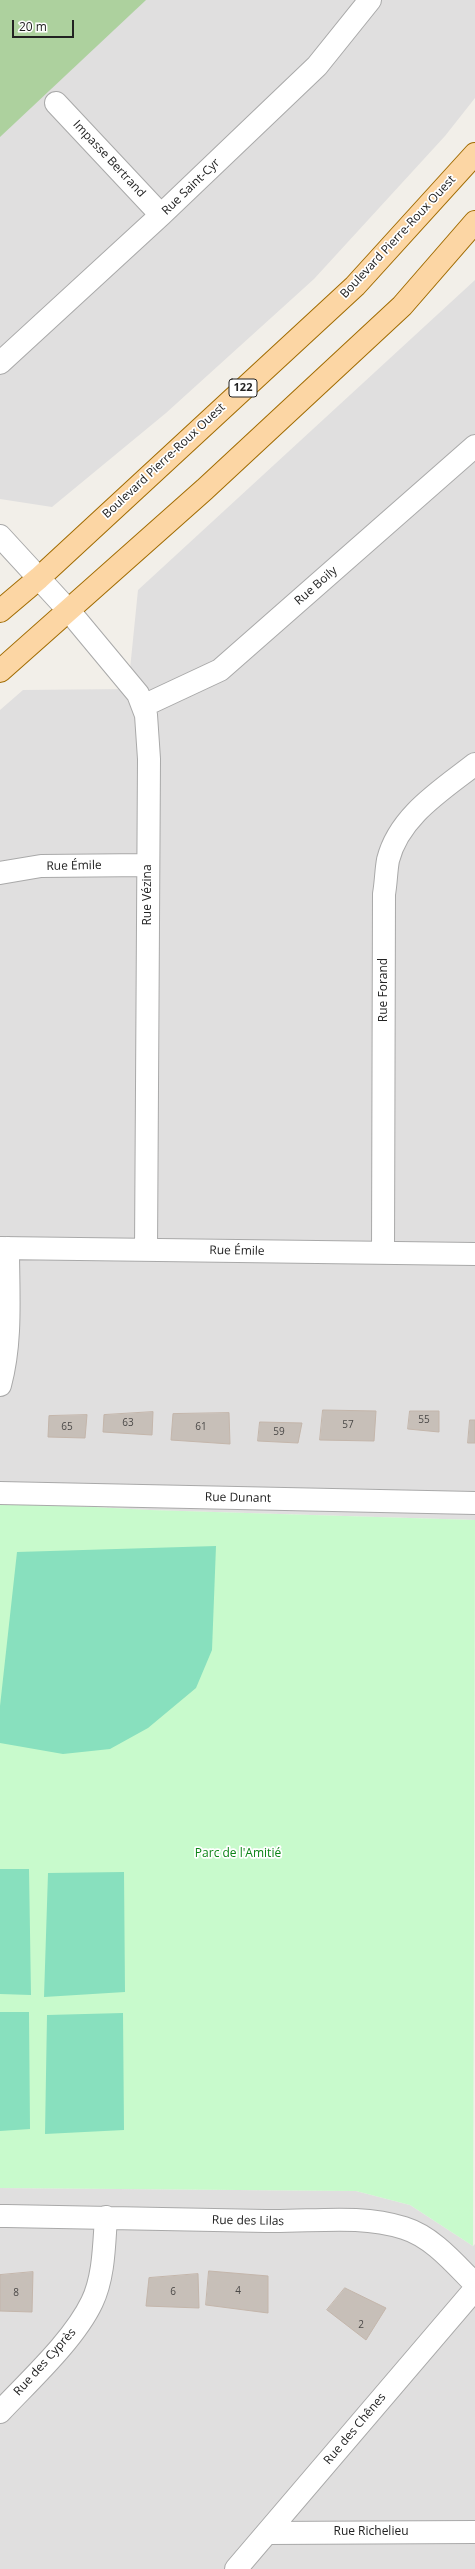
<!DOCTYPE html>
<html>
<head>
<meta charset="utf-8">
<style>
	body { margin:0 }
	#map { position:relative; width:475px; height:2569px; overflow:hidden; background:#f2efe9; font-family:"Open Sans",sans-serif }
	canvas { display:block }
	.scale { position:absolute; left:12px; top:20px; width:62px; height:18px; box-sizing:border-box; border:2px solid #222; border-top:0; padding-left:5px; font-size:12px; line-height:14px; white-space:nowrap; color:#222; -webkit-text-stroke:3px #fff; paint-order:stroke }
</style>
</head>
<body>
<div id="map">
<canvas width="475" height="2569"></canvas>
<div class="scale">20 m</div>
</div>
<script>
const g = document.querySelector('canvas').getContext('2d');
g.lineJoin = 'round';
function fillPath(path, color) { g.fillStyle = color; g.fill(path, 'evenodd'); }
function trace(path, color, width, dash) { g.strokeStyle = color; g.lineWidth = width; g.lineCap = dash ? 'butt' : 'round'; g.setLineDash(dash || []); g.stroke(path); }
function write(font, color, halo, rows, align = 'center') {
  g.font = font + ' "Open Sans",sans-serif'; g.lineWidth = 3.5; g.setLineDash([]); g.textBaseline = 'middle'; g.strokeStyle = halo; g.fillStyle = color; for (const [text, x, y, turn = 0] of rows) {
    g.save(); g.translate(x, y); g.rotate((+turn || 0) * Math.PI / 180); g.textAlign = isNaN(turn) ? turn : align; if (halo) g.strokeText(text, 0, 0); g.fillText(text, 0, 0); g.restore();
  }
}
fillPath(new Path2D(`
	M0,0H475V98L445,136L314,279L166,413L52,507L0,499Z
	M475,280V1520L150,1510L0,1502V710L23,690L128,689L138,590Z
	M0,2188L356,2191L410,2205L473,2246L475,2244V2569H0Z`), '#e0dfdf');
fillPath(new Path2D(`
	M0,0H146L0,137Z`), '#add19e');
fillPath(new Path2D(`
	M0,1502L150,1510L475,1520L473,2246L410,2205L356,2191L0,2188Z`), '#c8facc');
fillPath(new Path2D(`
	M216,1546L212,1650L196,1688L148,1728L110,1749L63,1754L0,1743V1706L17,1552Z
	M0,1869H29L31,1995L0,1994Z
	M124,1872L125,1992L44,1997L48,1873Z
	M0,2012H29L30,2129L0,2131Z
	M123,2013L124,2130L45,2134L47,2015Z`), '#88e0be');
const building = new Path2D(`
	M323,1410L376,1411L374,1441L320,1440Z
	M410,1411H439V1432L408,1429Z
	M153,1412L152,1435L103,1432L104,1415Z
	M229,1413L230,1444L171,1440L173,1414Z
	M87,1415L85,1438L48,1437L49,1416Z
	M470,1420H475V1443H468Z
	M260,1422L302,1423L298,1443L258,1441Z
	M209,2271L268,2276V2313L206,2305Z
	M33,2272L32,2312L0,2311V2275Z
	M198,2274L199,2308L146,2306L149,2278Z
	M345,2288L386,2308L366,2340L327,2310Z`);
fillPath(building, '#c7bfb8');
trace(building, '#c4b6ab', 1);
const street = new Path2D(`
	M56,103L161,215
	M0,363L161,215L317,66L370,0
	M0,536L69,611L138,694L146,715L149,759L146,1250
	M143,706L220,670L475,446
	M0,873L41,866L148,865
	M0,1248L475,1254
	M383,1253L384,894C386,883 386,871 388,860C399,816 442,790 475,764
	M0,1385C12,1341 8,1293 8,1248
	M0,1493L475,1503
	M0,2216C89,2217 178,2220 266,2221C313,2222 359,2214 404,2228C433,2237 455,2264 475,2284
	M0,2412C29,2381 74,2340 92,2302C104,2277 104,2245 106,2217
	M267,2533L475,2532
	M236,2569L475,2289`);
const primary = new Path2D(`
	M0,611L39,578L355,286L475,154
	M0,671L205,489L402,306L475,222`);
trace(street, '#a9a9a9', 24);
trace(primary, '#a06b00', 24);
trace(street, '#fff', 22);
trace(primary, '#fcd6a4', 22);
write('10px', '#4b4948', null, [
	["55",424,1420],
	["63",128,1423],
	["57",348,1425],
	["65",67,1427],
	["61",201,1427],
	["59",279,1432],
	["4",238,2291],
	["6",173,2292],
	["8",16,2293],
	["2",361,2325]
]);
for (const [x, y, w] of [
	[243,388,28]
]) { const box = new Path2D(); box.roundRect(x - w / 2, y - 9, w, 18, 3); g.fillStyle = '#fff'; g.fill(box); trace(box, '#222', 1); }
write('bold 11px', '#222', null, [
	["122",243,388]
]);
write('12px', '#222', '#fff', [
	["Impasse Bertrand",109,159,47],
	["Rue Saint-Cyr",191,187,-44],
	["Boulevard Pierre-Roux Ouest",398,237,-47],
	["Boulevard Pierre-Roux Ouest",164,461,-43],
	["Rue Boily",316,586,-41],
	["Rue Émile",74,866,-1],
	["Rue Vézina",148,895,-90],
	["Rue Forand",384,990,-90],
	["Rue Émile",237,1251,1],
	["Rue Dunant",238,1498,1],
	["Rue des Lilas",248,2221,1],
	["Rue des Cyprès",45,2362,-48],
	["Rue des Chênes",355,2429,-50],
	["Rue Richelieu",371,2532]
]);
write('12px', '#0c8416', '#fff', [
	["Parc de l'Amitié",238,1854]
]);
</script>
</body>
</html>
